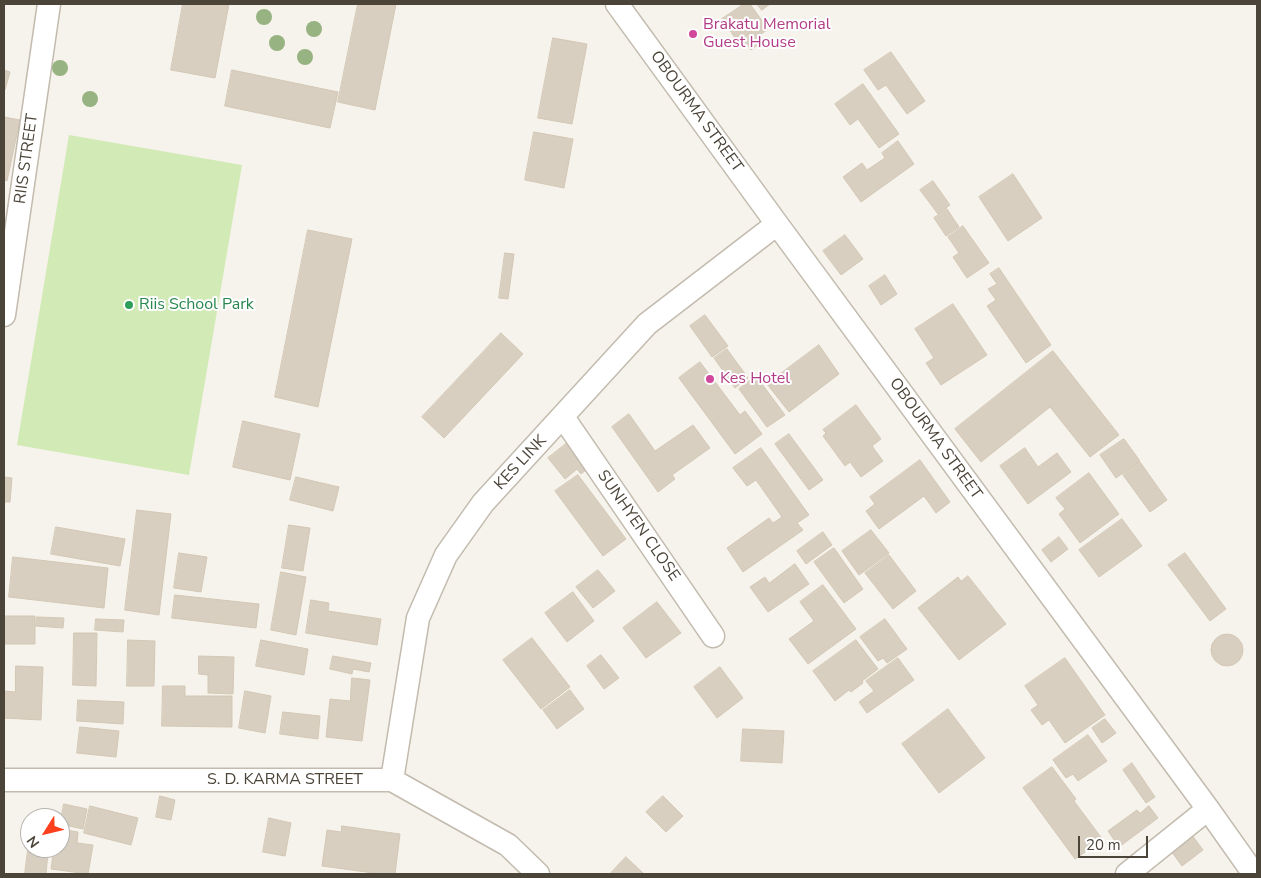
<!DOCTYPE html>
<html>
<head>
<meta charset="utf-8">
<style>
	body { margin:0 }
	#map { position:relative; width:1261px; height:878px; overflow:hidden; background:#f6f3ec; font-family:"Nunito Sans",sans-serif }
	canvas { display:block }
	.frame { position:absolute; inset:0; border:5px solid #4b4439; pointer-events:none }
	.north { position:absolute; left:20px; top:808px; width:50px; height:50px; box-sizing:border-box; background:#fff; border:1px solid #b7b4b0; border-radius:50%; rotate:234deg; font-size:14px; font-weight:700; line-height:20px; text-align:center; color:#4b4439 }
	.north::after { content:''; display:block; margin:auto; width:18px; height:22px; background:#fc3f1d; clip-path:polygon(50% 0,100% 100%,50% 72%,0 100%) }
	.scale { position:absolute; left:1078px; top:836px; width:70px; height:22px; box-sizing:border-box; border:2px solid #4b4439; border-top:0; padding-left:6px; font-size:15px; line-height:18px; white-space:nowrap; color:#4b4439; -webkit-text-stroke:4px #fff; paint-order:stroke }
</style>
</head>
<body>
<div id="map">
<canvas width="1261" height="878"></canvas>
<div class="frame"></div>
<div class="north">N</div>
<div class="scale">20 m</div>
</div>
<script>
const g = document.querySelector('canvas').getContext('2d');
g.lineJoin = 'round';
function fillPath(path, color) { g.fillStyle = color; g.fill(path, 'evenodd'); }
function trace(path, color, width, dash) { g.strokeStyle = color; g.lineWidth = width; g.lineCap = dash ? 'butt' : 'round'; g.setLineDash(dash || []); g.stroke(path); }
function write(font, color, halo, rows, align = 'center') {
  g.font = font + ' "Nunito Sans",sans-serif'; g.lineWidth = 4; g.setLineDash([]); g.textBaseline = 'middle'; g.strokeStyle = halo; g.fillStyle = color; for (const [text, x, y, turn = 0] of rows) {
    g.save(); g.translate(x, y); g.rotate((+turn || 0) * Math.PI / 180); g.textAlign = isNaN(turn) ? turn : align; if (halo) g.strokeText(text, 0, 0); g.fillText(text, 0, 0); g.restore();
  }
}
fillPath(new Path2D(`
	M69,135L242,165L189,475L17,445Z`), '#d2eab5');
const building = new Path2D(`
	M183,4H229L215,78L171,70Z
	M358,4H396L375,110L338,102Z
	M744,4H750L768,29L760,35L764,40L751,50L747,44L742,48L722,19Z
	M757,4H770L762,10Z
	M553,38L587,44L572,124L538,118Z
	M891,52L925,101L907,114L886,85L878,90L864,70Z
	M4,70L10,72L5,90H4Z
	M232,70L338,92L330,128L225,106Z
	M863,84L899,134L879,148L858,119L850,125L835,104Z
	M4,117L20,120L7,181L4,180Z
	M534,132L573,139L564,188L525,180Z
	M898,141L914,164L861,202L843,177L862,163L867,170L885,158L882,153Z
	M1013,174L1042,218L1008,241L979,197Z
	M933,181L950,205L938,214L920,190Z
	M947,209L959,227L946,236L934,218Z
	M963,226L989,263L967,278L953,257L959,253L948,237Z
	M308,230L352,239L318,407L275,397Z
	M845,235L863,259L841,275L823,251Z
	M505,253L514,254L508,299L499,298Z
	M999,268L1051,345L1026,363L987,306L996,300L988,289L997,284L990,274Z
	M885,275L897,294L881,305L869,286Z
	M953,304L987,355L941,385L926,363L934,358L915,329Z
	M705,315L728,346L712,357L690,326Z
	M501,333L523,354L444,438L422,417Z
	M819,345L839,374L789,412L767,384Z
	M727,349L748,378L735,388L714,358Z
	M1053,351L1119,435L1090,457L1050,407L981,462L955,429Z
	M700,362L740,415L745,411L762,434L735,454L679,378Z
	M756,376L785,415L767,427L739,389Z
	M856,405L881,439L872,446L883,461L861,477L850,462L845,466L823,436L826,433L823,430Z
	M629,414L655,451L693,425L710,448L672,475L675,479L658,492L612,427Z
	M243,421L300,434L290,480L233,467Z
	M789,434L823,480L809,490L775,444Z
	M1124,439L1140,461L1116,478L1100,455Z
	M571,440L592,465L581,474L577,469L565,479L548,458Z
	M761,448L809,515L797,523L803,530L743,572L727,548L769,518L773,523L782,517L756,480L747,486L733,468Z
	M1025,448L1038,467L1057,453L1071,472L1028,504L1000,466Z
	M920,460L950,502L936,513L924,496L879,529L866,511L875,504L870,497Z
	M1140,462L1167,500L1150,512L1123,475Z
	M1089,473L1119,514L1080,543L1059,514L1065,509L1056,498Z
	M578,475L626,539L603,556L555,491Z
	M4,477L12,478L10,502H4Z
	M296,477L339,487L333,511L290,500Z
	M137,510L171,514L159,615L125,610Z
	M1122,519L1142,546L1099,577L1079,550Z
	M289,525L310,528L303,571L282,568Z
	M56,527L125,539L120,566L51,554Z
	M871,530L889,553L859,575L842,551Z
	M823,532L832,545L806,564L797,551Z
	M1059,537L1068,549L1051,562L1042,550Z
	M834,548L863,589L844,603L814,562Z
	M179,553L207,557L201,592L174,588Z
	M1185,553L1226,609L1210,621L1168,565Z
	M889,555L916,591L893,609L865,573Z
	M13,557L108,568L104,608L9,597Z
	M795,564L809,584L768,612L750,587L765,577L769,583Z
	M598,570L615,591L593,608L576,587Z
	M281,572L306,577L296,635L271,630Z
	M968,576L1006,624L959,660L918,608L958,577L961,581Z
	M823,585L856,629L808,664L789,639L814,621L800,602Z
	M573,592L594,621L567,642L545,613Z
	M175,595L259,604L256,628L172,618Z
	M311,600L329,603L328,611L381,619L377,645L306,633Z
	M657,602L681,633L646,658L623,628Z
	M4,616H35V644H4Z
	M37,617L64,618L63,628L36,626Z
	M96,619L124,620L123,632L95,630Z
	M885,619L907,649L887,663L883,658L878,661L860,637Z
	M74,633H97L96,686L73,685Z
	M1211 650a16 16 0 1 1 32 0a16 16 0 1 1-32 0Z
	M532,638L570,687L541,709L503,660Z
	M128,640L155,641L154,686H127Z
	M261,640L308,649L304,675L256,666Z
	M856,640L878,669L862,681L863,683L851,692L849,690L835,701L813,671Z
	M601,655L619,678L604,689L587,666Z
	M199,656L234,657L233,694L208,693V675L199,674Z
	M333,656L371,663L369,672L353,669L352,674L330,669Z
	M898,658L914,680L867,713L859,702L874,691L866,681Z
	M1065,658L1105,715L1065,743L1049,720L1042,725L1031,710L1038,705L1025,686Z
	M16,666L43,667L41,720L4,718V691L15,692Z
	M720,667L743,698L717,718L694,687Z
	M352,678L370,680L362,741L326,737L330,699L350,701Z
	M163,686H185V696H232V727L162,726Z
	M570,690L584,709L557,729L543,710Z
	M245,691L271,696L265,733L239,728Z
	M78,700L124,702L123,724L77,721Z
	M948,709L985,758L939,793L902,744Z
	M283,712L320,716L318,739L280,734Z
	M1105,719L1116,733L1102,743L1092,728Z
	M80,727L119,731L116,757L77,753Z
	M743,729L784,731L782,763L741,761Z
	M1088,735L1107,761L1078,781L1073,774L1066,778L1053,760Z
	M1132,763L1155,797L1146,803L1123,770Z
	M1052,767L1076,799L1074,801L1103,840L1075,859L1023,788Z
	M160,796L175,800L171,820L156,817Z
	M663,796L683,816L666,832L646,812Z
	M64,804L87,809L83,829L60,824Z
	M90,806L138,818L131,845L84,833Z
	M1149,806L1158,818L1119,847L1108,831L1137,810L1140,813Z
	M269,818L291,823L285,856L263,852Z
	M342,826L400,834L395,874H381L322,866L327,830L341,832Z
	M60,829L78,832L77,843L93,845L88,874L51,869L54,848H60Z
	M1192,835L1203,850L1182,866L1171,851Z
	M28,850L48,852L46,874H25Z
	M626,857L644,874H610Z`);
fillPath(building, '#d8cfc1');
trace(building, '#d3c7b4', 1);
const street = new Path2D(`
	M617,4L777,224L1208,809L1254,874
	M4,315L49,4
	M563,417L713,636
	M4,780H392L508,845L538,874
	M392,780L418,618L446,555L483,503L647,324L777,224
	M1127,874L1208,809`);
trace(street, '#c2bbae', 25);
trace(street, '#fff', 22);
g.fillStyle = '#97b381';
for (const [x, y] of [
	[264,17],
	[314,29],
	[277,43],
	[305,57],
	[60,68],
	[90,99]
]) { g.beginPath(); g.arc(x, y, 8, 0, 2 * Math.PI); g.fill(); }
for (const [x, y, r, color] of [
	[693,34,5,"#d1479c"],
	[129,305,5,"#2e9e5b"],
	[710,379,5,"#d1479c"]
]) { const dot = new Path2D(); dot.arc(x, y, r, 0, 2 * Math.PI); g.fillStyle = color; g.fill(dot); trace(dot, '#fff', 2); }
write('16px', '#b23c85', '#fff', [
	["Brakatu Memorial",703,25],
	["Guest House",703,43],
	["Kes Hotel",720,379]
], 'left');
write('16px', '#4b4439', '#fff', [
	["OBOURMA STREET",696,112,54],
	["RIIS STREET",27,159,-82],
	["OBOURMA STREET",935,439,54],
	["KES LINK",521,463,-47],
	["SUNHYEN CLOSE",638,526,55],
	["S. D. KARMA STREET",285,780]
]);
write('16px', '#27864d', '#fff', [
	["Riis School Park",139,305]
], 'left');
</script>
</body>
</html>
